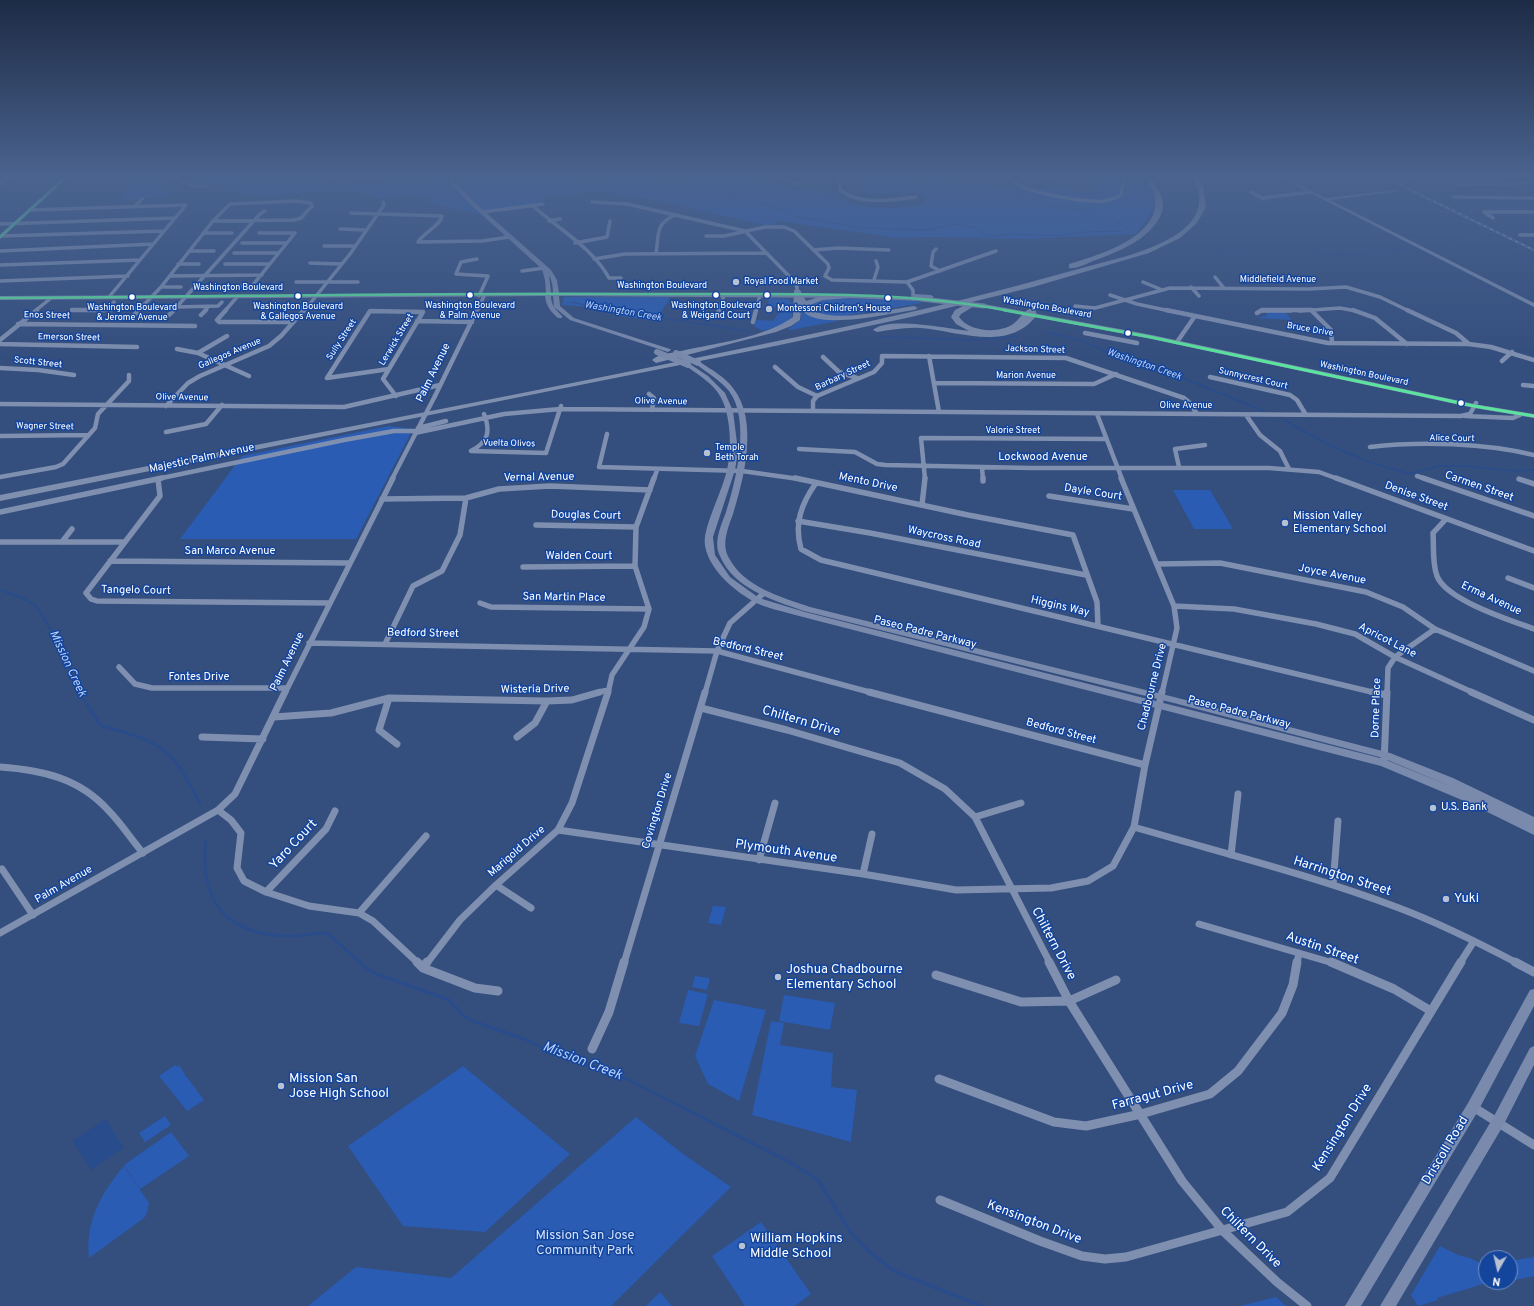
<!DOCTYPE html>
<html>
<head>
<meta charset="utf-8">
<style>
	body { margin:0 }
	#map { position:relative; width:1534px; height:1306px; overflow:hidden; background:#344e7e; font-family:Overpass,sans-serif }
	canvas { display:block }
	.north { position:absolute; left:1478px; top:1250px; width:40px; height:40px; box-sizing:border-box; background:#14459d; border:1px solid #728fc4; border-radius:50%; rotate:188deg; font-size:11px; font-weight:700; line-height:16px; text-align:center; color:#fff }
	.north::after { content:''; display:block; margin:auto; width:14px; height:18px; background:#b8c1d2; clip-path:polygon(50% 0,100% 100%,50% 72%,0 100%) }
</style>
</head>
<body>
<div id="map">
<canvas width="1534" height="1306"></canvas>
<div class="north">N</div>
</div>
<script>
const g = document.querySelector('canvas').getContext('2d');
g.lineJoin = 'round';
function fillPath(path, color) { g.fillStyle = color; g.fill(path, 'evenodd'); }
function trace(path, color, width, dash) { g.strokeStyle = color; g.lineWidth = width; g.lineCap = dash ? 'butt' : 'round'; g.setLineDash(dash || []); g.stroke(path); }
function write(font, color, halo, rows, align = 'center') {
  g.font = font + ' Overpass,sans-serif'; g.lineWidth = 3; g.setLineDash([]); g.textBaseline = 'middle'; g.strokeStyle = halo; g.fillStyle = color; for (const [text, x, y, turn = 0] of rows) {
    g.save(); g.translate(x, y); g.rotate((+turn || 0) * Math.PI / 180); g.textAlign = isNaN(turn) ? turn : align; if (halo) g.strokeText(text, 0, 0); g.fillText(text, 0, 0); g.restore();
  }
}
fillPath(new Path2D(`
	M135,178H150L168,194L166,197L119,200L137,180Z
	M181,178H236L277,182L371,184L426,180L437,178H754L786,189H791L799,191L823,190C829,197 834,197 841,200C867,210 897,210 924,204L926,197C910,187 873,200 863,188L862,181L858,178H937L971,184L1097,193L1098,187L1086,178H1143C1164,202 1152,213 1136,234L1025,239L929,237L898,238L778,221L773,225H764L650,199L613,193L603,191L544,195L542,202L478,214L433,204L430,197L417,195L376,198L369,193L337,190L265,195L237,192L219,185L192,184Z
	M564,297H670L656,321L621,316L595,307L562,305Z
	M769,298L789,299L793,305L792,317L783,325L763,331L754,326L757,320L773,321L779,312L777,307L768,306Z
	M846,298L918,301L922,303L833,318L811,312L809,309L811,303L821,299Z
	M801,312L813,316L838,321L790,330L788,329L801,320Z
	M1267,312H1285L1292,320L1256,318L1266,316Z
	M389,426L413,429L356,539H180L242,456Z
	M1173,490H1210L1233,529H1194Z
	M713,906L726,907L721,925L708,923Z
	M695,976L710,978L707,990L692,987Z
	M688,990L708,994L699,1026L679,1023Z
	M784,995L835,1003L830,1030L779,1021Z
	M714,1000L766,1010L739,1101L708,1084L695,1056Z
	M771,1021L784,1023L780,1045L833,1053L831,1087L857,1090L851,1142L752,1115Z
	M175,1065L177,1067L179,1065L186,1076L185,1077H187L204,1100L187,1111L159,1076Z
	M463,1066L570,1154L485,1232L403,1226L348,1146Z
	M165,1116L171,1125L145,1142L139,1133Z
	M636,1117L683,1154L731,1187L611,1306H308L356,1267L451,1278Z
	M171,1132L189,1156L140,1189L124,1165Z
	M124,1166L149,1203L147,1213L144,1218L89,1258C85,1222 101,1193 124,1166Z
	M761,1222L811,1294L795,1306H745L712,1256Z
	M1440,1246L1458,1255L1470,1258L1486,1266V1282H1508L1493,1286L1490,1282L1437,1298L1438,1300L1418,1306L1411,1295Z
	M1534,1257V1276L1510,1281V1261Z
	M660,1292L672,1306H646Z
	M1276,1297L1286,1306H1240Z`), '#2a5cb3');
fillPath(new Path2D(`
	M106,1119L124,1148L91,1170L73,1141Z`), '#294c8d');
trace(new Path2D(`
	M198,178L231,184L272,188L303,189L346,185L399,192H448L476,185H526L617,178
	M646,178L689,183L791,212L798,217L863,228L928,230L956,224L974,227L984,234L992,236L1010,234L1059,236L1083,232L1121,231
	M910,178L1019,195L1033,199L1042,205L1077,209L1096,214
	M1117,222L1127,227
	M1493,227L1534,226
	M1485,230L1489,229
	M1479,232L1483,236L1534,263
	M1429,245L1453,242L1464,235L1479,233
	M1212,251L1239,252L1279,244L1297,245L1332,256L1415,248
	M571,302L614,311`), '#294c8d', 1);
trace(new Path2D(`
	M609,310L748,331
	M1046,332L1083,341L1117,357L1163,370L1264,411
	M883,337L976,340L1018,336
	M1284,420L1325,443L1372,463L1410,474L1439,466H1466L1514,471L1534,470`), '#294c8d', 1.5);
trace(new Path2D(`
	M0,590L23,598L36,606L59,643L79,693`), '#294c8d', 2);
trace(new Path2D(`
	M79,692L99,723L103,726C127,733 155,739 172,758C184,771 191,788 200,803
	M206,841C199,899 224,933 284,936C299,937 313,933 327,933L361,963`), '#294c8d', 2.5);
trace(new Path2D(`
	M360,962L367,969L377,974L449,1000L464,1016L475,1022L527,1040L563,1057L627,1079L793,1164L818,1180L851,1233L866,1249L894,1271L981,1306`), '#294c8d', 3);
trace(new Path2D(`
	M175,178L194,186H207
	M780,178L798,184
	M836,178L840,181V190C862,206 891,200 916,197
	M1009,178L1019,184
	M1044,178L1048,179
	M1414,178H1416
	M1017,183C1028,193 1088,203 1104,201C1110,200 1115,198 1121,195L1124,178
	M0,184L8,178
	M1251,192L1264,199
	M1453,197L1534,198
	M1262,198L1311,192
	M296,201L311,203L312,206L301,218L294,220L213,221L230,204Z
	M592,202L627,204L745,231L789,276L797,287V292
	M532,205C557,228 593,248 609,278H621
	M135,206L142,199
	M30,210L186,205
	M483,212L543,204
	M351,213L442,216C441,225 423,233 418,242L482,241L509,237
	M1493,218L1484,212H1534
	M549,221L560,219
	M0,224L175,218
	M340,229L366,230
	M203,233H232
	M1520,235H1534
	M0,236L164,231
	M706,236H724L765,227H784L794,231L828,264L829,268L825,276L832,280L907,282L996,251
	M0,237L65,178
	M242,243H286
	M575,243L607,237L610,221
	M324,246H354
	M936,249L933,252L931,266L940,271
	M813,250L838,248L889,250
	M0,251L153,244
	M189,251H214
	M234,253H278
	M656,254C659,234 655,224 675,215
	M477,259L461,262L456,274L488,276L479,296
	M594,259L625,254L767,253
	M310,263L342,264
	M178,264H199
	M225,264H269
	M0,265L140,260
	M522,271L544,268
	M170,276L262,275
	M1215,277L1223,287
	M874,280L878,267L876,261
	M0,281L128,276
	M296,282H358
	M907,282L913,290V299
	M1143,282L1160,289
	M161,287H181
	M204,287L252,286L295,233H259
	M1191,287L1199,296
	M1110,295L1137,304L1170,311
	M109,297L186,205
	M114,302L108,308H141
	M1075,306L1095,308L1170,288L1308,289L1346,287L1380,297L1409,311
	M177,307L218,306L222,302
	M261,307L306,308
	M72,310H111
	M35,311L51,298
	M138,311L161,287L213,221
	M173,311L260,214L265,211
	M205,311L208,307
	M225,311L237,297
	M304,311L350,254L384,205L383,202
	M477,311L484,296
	M719,311L724,295
	M756,311L760,295
	M1261,311H1291
	M1299,311L1340,308L1356,311`), '#7f8faf', 3.5);
trace(new Path2D(`
	M72,310H111
	M226,310L217,320L219,322H293
	M1166,310L1328,343L1469,344L1491,347L1534,360
	M1311,310L1331,330L1332,343
	M1353,310L1375,318L1407,344
	M1407,310L1456,333L1469,344
	M718,313L719,310
	M1257,313L1262,310H1312
	M134,315L139,310
	M169,315L174,310
	M201,315L206,310
	M417,321L472,322
	M753,322L756,310
	M18,324L195,326
	M1085,333L1137,343
	M0,340L37,310
	M1177,342L1195,316
	M0,344L137,347
	M177,349L198,353L249,376
	M198,353L227,336
	M929,356L939,412
	M823,357L839,372L857,378
	M1502,361L1512,352
	M775,367L798,387L817,396
	M0,368L38,370L74,375
	M1210,377L1290,395L1297,400L1306,415
	M327,378L370,311L423,312
	M327,378L389,369
	M934,383L1094,384L1116,374
	M1523,385L1534,386
	M649,394L654,398L652,410
	M396,396L383,379L423,312
	M435,396L477,310
	M0,404L344,407L440,385
	M166,406L188,383L200,376L269,346L281,336L304,310
	M813,411V401L817,396L874,372L882,363V356L1066,358L1184,398L1190,403L1197,414
	M484,414C491,432 488,442 471,451L546,453L561,406
	M1097,414L1122,479
	M1246,415L1260,435L1280,451L1289,469
	M1465,416L1513,418L1520,415
	M418,428L446,421
	M166,432L206,424L222,405
	M415,433L504,414L560,409L1461,416L1470,414L1476,403
	M607,434L599,467L742,471L799,479
	M0,436L88,435
	M1370,447C1420,441 1485,443 1534,455
	M799,449L855,452L877,464L886,465L1031,468H1269L1319,472L1338,479
	M1179,467L1175,449L1205,445
	M982,468L983,479
	M1417,476L1426,479
	M0,477L56,467L63,464L95,428L98,414L129,381V375
	M157,479L344,440L394,431H416
	M392,479L423,419
	M654,479L657,470
	M925,479L921,438L1105,439`), '#7f8faf', 4.5);
trace(new Path2D(`
	M795,478L968,515L1073,535L1097,602L1098,626
	M983,478V481
	M1121,478L1174,606L1177,628L1162,693
	M1336,478L1534,551
	M1423,478L1534,516
	M1519,479L1534,484
	M816,483C801,504 794,524 801,549L821,560L1376,693
	M1049,496L1133,509
	M382,499L466,498L499,489L550,486L650,490
	M922,505L925,478
	M0,512L162,478
	M1446,519L1433,533C1434,547 1432,563 1437,576C1446,600 1510,620 1534,629
	M798,521L870,533L1086,575
	M536,525L636,527
	M0,542H125L86,593L91,599L97,601L329,603
	M62,542L72,529
	M125,542L160,496L158,479
	M110,561L350,563
	M1158,564L1220,563L1366,592L1403,607L1435,629L1534,671
	M523,567L635,566
	M1508,578L1534,588
	M480,603L491,607L649,609
	M1174,606L1234,609L1316,624L1355,634L1395,657L1474,693
	M309,643L717,651L873,693
	M385,644L413,586L442,571L460,535L466,498
	M119,667L135,684L152,688H287
	M285,693L393,478
	M597,693L609,689
	M608,693L612,675L644,627L649,609L635,566L636,527L654,478
	M705,693L717,651L730,623L764,593
	M1387,693L1388,668L1395,657L1435,629`), '#7f8faf', 5.5);
trace(new Path2D(`
	M869,692L1145,765
	M1372,692L1386,695
	M1471,692L1534,720
	M389,698L379,730L397,744
	M701,708L787,730L900,763L945,789L975,817L1050,963
	M274,717L331,713L389,698L547,701L572,700L600,692
	M202,737L263,739
	M517,737L535,723L547,701
	M1384,763L1387,692
	M0,767C42,770 79,778 108,810C121,823 131,839 143,853
	M218,810L231,820L241,833L237,868L244,881L266,892L309,906L359,913L373,921L418,963
	M975,817L1021,803
	M1134,827C1222,853 1312,875 1399,908C1439,923 1479,943 1517,963
	M558,830L863,874L956,890L1051,888L1088,881L1113,866L1134,827L1145,765L1162,692
	M1231,855L1238,794
	M759,860L775,803
	M2,869L33,915
	M863,874L872,834
	M496,885L531,908
	M1333,885L1338,821
	M266,892L326,829L335,811
	M359,913L426,836
	M1199,924L1333,963
	M0,933L218,810L235,794L285,692
	M427,963L460,920L496,885L558,830L572,803L608,692
	M624,963L705,692
	M1297,963L1299,953
	M1460,963L1474,941`), '#7f8faf', 7);
trace(new Path2D(`
	M417,962L423,968L475,988L498,991
	M1049,962L1069,1001L1182,1181L1223,1231L1277,1282L1307,1306
	M1331,962L1394,989L1431,1011
	M1515,962L1534,972
	M423,968L427,962
	M936,975L1021,1002L1069,1001L1116,980
	M592,1049L609,1012L624,962
	M939,1079L1054,1122L1086,1126L1141,1114L1210,1094L1238,1071L1282,1013L1293,985L1297,962
	M1473,1107L1534,1145
	M940,1200L1040,1241L1082,1256L1105,1259L1126,1257L1287,1212L1330,1178L1461,962`), '#7f8faf', 9);
fillPath(new Path2D(`
	M446,178H450L473,201L551,270L557,280L559,293L847,294L912,297V295L914,294L931,295L934,297L931,299L923,298L921,301L847,298L559,296L560,306L574,318L670,349L671,350L668,352L570,320L554,307L553,296H551C551,305 556,310 562,316V318H558C551,312 546,306 545,296L0,300V296L546,293L545,280L542,269L469,203ZM549,275C552,281 553,287 553,293H551Z
	M1281,178H1286L1326,198L1396,190V192H1394L1330,200L1534,303V307Z
	M1534,182V184L1457,186L1455,185L1457,184Z
	M984,304L1152,335L1474,404L1534,414V418L1474,408L1152,339L982,307L981,306Z
	M696,362H700C712,370 725,377 733,388C759,420 744,479 733,514C728,528 721,544 729,558C744,587 781,597 810,607L1174,697L1390,753L1453,778L1534,817V826L1532,825L1534,826V835L1469,803L1381,766L799,616C786,612 764,608 753,601C732,590 701,562 705,536C709,515 722,491 727,470C732,450 731,414 720,396C713,383 697,374 686,366V364H690L708,376L725,393L733,411L738,451L735,470L713,537L715,555L730,577L759,598L805,612L1384,759L1457,789L1383,758L1174,703L804,611C773,600 734,589 720,556C713,542 721,526 726,512C736,481 751,420 729,391C720,380 707,373 696,364Z
	M1534,989V1006L1478,1111L1361,1306H1345L1468,1103L1530,990Z
	M1534,1046V1065L1503,1126L1396,1306H1380L1493,1118L1530,1048Z`), '#7a8aac');
fillPath(new Path2D(`
	M1145,178H1151C1157,188 1166,199 1162,212C1152,239 1118,252 1093,261C1086,264 1077,269 1069,268V264C1099,255 1161,237 1155,197C1155,191 1148,184 1145,178Z
	M1192,178H1198L1203,185L1206,207L1197,223L1180,238L1149,253L1033,287L911,317L775,346L0,501V495C278,440 558,388 835,329C914,312 993,293 1071,271C1105,261 1143,255 1174,236C1196,223 1208,201 1192,178Z
	M794,290H800L806,301L822,296L850,294V298L823,300L810,305L809,309C837,324 884,310 914,306L918,308L914,310C890,313 816,332 801,309L800,320L791,326L776,332L656,363L652,360C658,354 672,353 681,351C716,343 764,338 793,317Z
	M969,303L976,305L961,314L959,317C969,332 999,334 1013,324C1019,320 1022,313 1029,309H1035L1037,315C1008,353 959,331 920,328C905,327 891,330 877,332L873,330C889,316 948,329 969,331L956,324L951,317L955,310Z`), '#7f8fae');
const rail = new Path2D(`
	M1386,178L1534,250`);
trace(rail, '#7f8fae', 2);
trace(rail, '#14459d', 1, [3.5]);
trace(new Path2D(`
	M423,419L435,396`), '#7f8faf', 4.5);
trace(new Path2D(`
	M921,299L984,306`), '#7a8aac', 5);
trace(new Path2D(`
	M657,352L688,365
	M676,353L698,363`), '#7a8aac', 6);
trace(new Path2D(`
	M0,237L65,178
	M0,298C220,297 440,292 660,294C776,295 895,289 1010,311`), '#5ae49d', 2.5);
trace(new Path2D(`
	M1004,310L1150,337L1474,406L1534,416`), '#5ae49d', 3);
const sky = g.createLinearGradient(0, 0, 0, 360);
sky.addColorStop(0, '#1d2b45');
sky.addColorStop(0.49, '#4a638f');
sky.addColorStop(1, '#4a638f00');
g.fillStyle = sky;
g.fillRect(0, 0, 1534, 360);
for (const [x, y, r, color] of [
	[736,282,4,"#b8c1d2"],
	[470,295,3.5,"#fff"],
	[716,295,3.5,"#fff"],
	[767,295,3.5,"#fff"],
	[298,296,3.5,"#fff"],
	[132,297,3.5,"#fff"],
	[888,298,3.5,"#fff"],
	[769,309,4,"#b8c1d2"],
	[1128,333,3.5,"#fff"],
	[1461,403,3.5,"#fff"],
	[707,453,4,"#b8c1d2"],
	[1285,523,4,"#b8c1d2"],
	[1433,808,4,"#b8c1d2"],
	[1446,899,4,"#b8c1d2"],
	[778,977,4,"#b8c1d2"],
	[281,1086,4,"#b8c1d2"],
	[742,1246,4,"#b8c1d2"]
]) { const dot = new Path2D(); dot.arc(x, y, r, 0, 2 * Math.PI); g.fillStyle = color; g.fill(dot); trace(dot, '#14459d', 1.5); }
write('9px', '#fff', '#14459d', [
	["Middlefield Avenue",1278,280],
	["Washington Boulevard",662,286],
	["Washington Boulevard",238,288],
	["Washington Boulevard",1047,308,10],
	["Enos Street",47,316,1],
	["Bruce Drive",1310,330,10],
	["Emerson Street",69,338,1],
	["Sully Street",342,340,-57],
	["Lerwick Street",397,340,-59],
	["Jackson Street",1035,350,2],
	["Gallegos Avenue",230,354,-23],
	["Scott Street",38,363,6],
	["Washington Boulevard",1364,374,12],
	["Barbary Street",843,376,-25],
	["Marion Avenue",1026,376],
	["Sunnycrest Court",1253,379,13],
	["Olive Avenue",182,398,1],
	["Olive Avenue",661,402,1],
	["Olive Avenue",1186,406],
	["Wagner Street",45,427,1],
	["Valorie Street",1013,431],
	["Alice Court",1452,439,1],
	["Vuelta Olivos",509,444,1]
]);
write('9px', '#fff', '#14459d', [
	["Royal Food Market",744,282],
	["Montessori Children's House",777,309],
	["Temple",715,448],
	["Beth Torah",715,458]
], 'left');
write('9px', '#fff', '#14459d', [
	["Washington Boulevard",470,306],
	["& Palm Avenue",470,316],
	["Washington Boulevard",716,306],
	["& Weigand Court",716,316],
	["Washington Boulevard",298,307],
	["& Gallegos Avenue",298,317],
	["Washington Boulevard",132,308],
	["& Jerome Avenue",132,318]
]);
write('italic 10px', '#b8d1fa', '#14459d', [
	["Washington Creek",623,312,10],
	["Washington Creek",1144,365,19]
]);
write('11px', '#fff', '#14459d', [
	["Palm Avenue",434,373,-64],
	["Lockwood Avenue",1043,458],
	["Majestic Palm Avenue",202,459,-12],
	["Vernal Avenue",539,478,-1],
	["Mento Drive",868,483,12],
	["Carmen Street",1479,487,19],
	["Dayle Court",1093,493,9],
	["Denise Street",1416,497,20],
	["Douglas Court",586,516,1],
	["Waycross Road",944,538,12],
	["San Marco Avenue",230,552],
	["Walden Court",579,557],
	["Joyce Avenue",1332,575,11],
	["Tangelo Court",136,591,1],
	["San Martin Place",564,598,1],
	["Erma Avenue",1491,599,25],
	["Higgins Way",1060,607,13],
	["Paseo Padre Parkway",925,633,14],
	["Bedford Street",423,634,1],
	["Apricot Lane",1387,641,27],
	["Bedford Street",748,650,13],
	["Palm Avenue",288,662,-64],
	["Fontes Drive",199,678],
	["Chadbourne Drive",1153,687,-76],
	["Wisteria Drive",535,690,-1],
	["Dorne Place",1377,708,-88],
	["Paseo Padre Parkway",1239,713,14],
	["Bedford Street",1061,732,15],
	["Covington Drive",658,811,-73],
	["Marigold Drive",517,852,-41],
	["Palm Avenue",64,885,-30]
]);
write('11px', '#fff', '#14459d', [
	["Mission Valley",1293,517],
	["Elementary School",1293,530],
	["U.S. Bank",1441,808]
], 'left');
write('italic 12px', '#b8d1fa', '#14459d', [
	["Mission Creek",67,664,65]
]);
write('13px', '#fff', '#14459d', [
	["Chiltern Drive",801,722,16],
	["Yaro Court",294,845,-47],
	["Plymouth Avenue",786,852,8],
	["Harrington Street",1342,877,18],
	["Chiltern Drive",1053,944,62],
	["Austin Street",1322,949,19],
	["Farragut Drive",1153,1096,-15],
	["Kensington Drive",1343,1128,-58],
	["Driscoll Road",1446,1151,-59],
	["Kensington Drive",1034,1223,21],
	["Chiltern Drive",1250,1238,45]
]);
write('13px', '#fff', '#14459d', [
	["Yuki",1454,899],
	["Joshua Chadbourne",786,970],
	["Elementary School",786,985],
	["Mission San",289,1079],
	["Jose High School",289,1094],
	["William Hopkins",750,1239],
	["Middle School",750,1254]
], 'left');
write('13px', '#d3e3fd', '#14459d', [
	["Mission San Jose",585,1236],
	["Community Park",585,1251]
]);
write('italic 14px', '#b8d1fa', '#14459d', [
	["Mission Creek",582,1062,21]
]);
</script>
</body>
</html>
